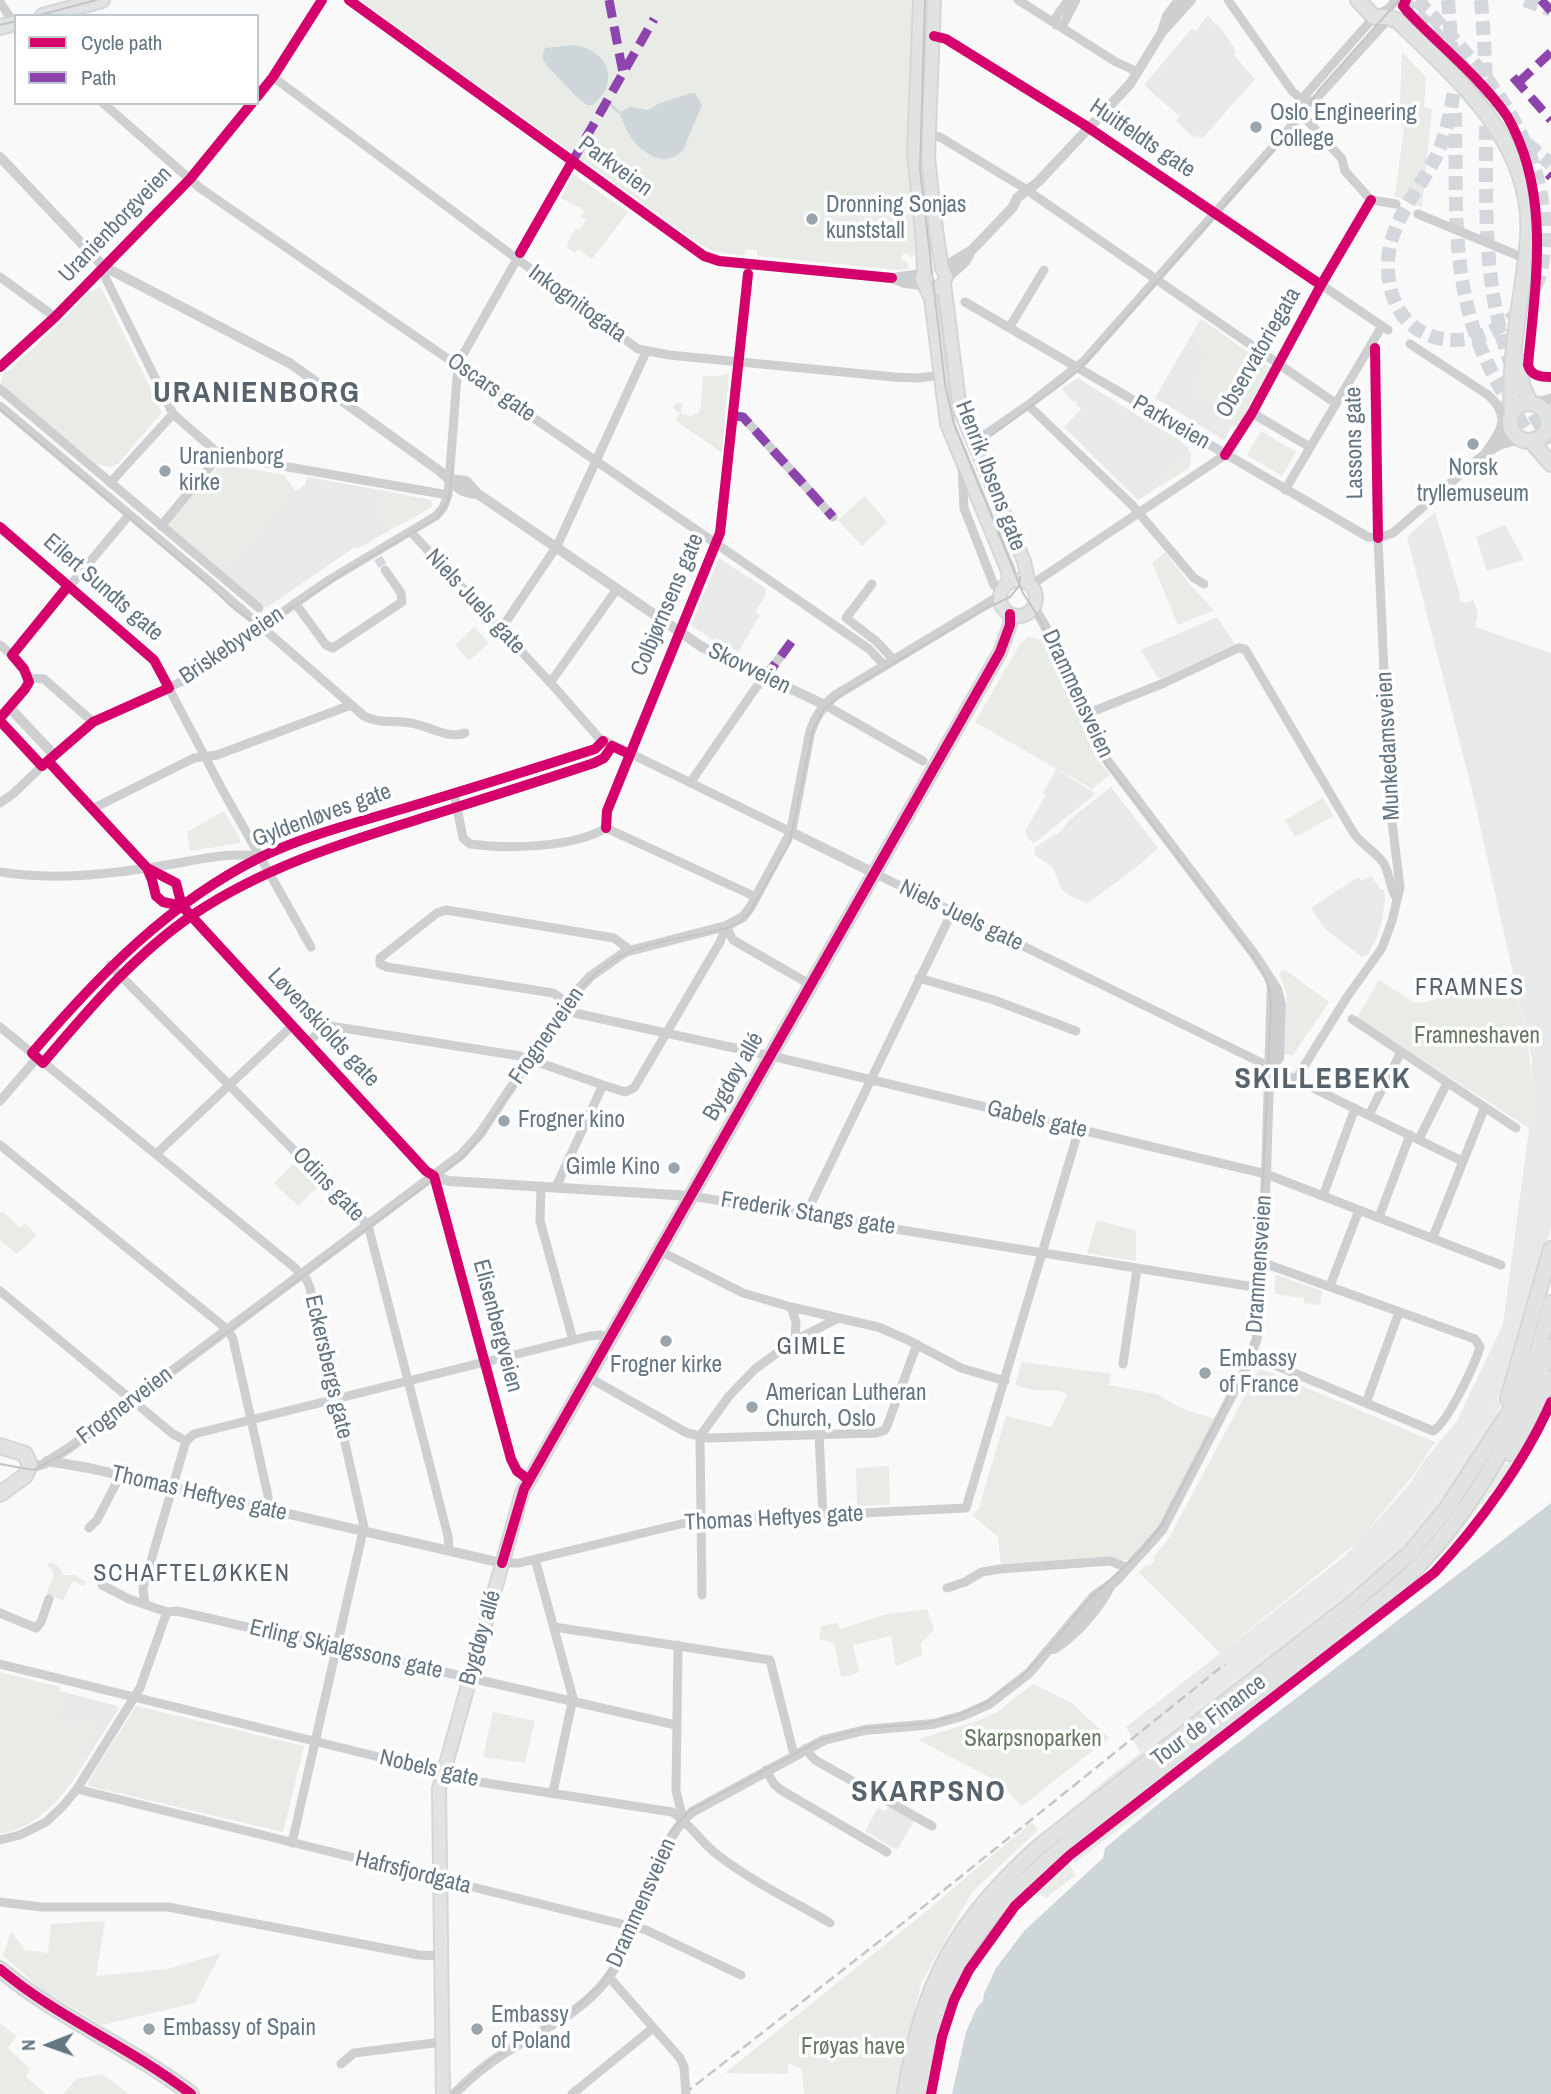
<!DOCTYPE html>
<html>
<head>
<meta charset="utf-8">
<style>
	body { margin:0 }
	#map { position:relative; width:1551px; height:2094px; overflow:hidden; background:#f9f9f9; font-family:"Archivo Narrow",sans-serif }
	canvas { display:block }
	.legend { position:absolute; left:14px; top:14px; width:245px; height:91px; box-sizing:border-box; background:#fff; border:2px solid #c1c8cd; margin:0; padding:9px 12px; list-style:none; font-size:21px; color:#657683 }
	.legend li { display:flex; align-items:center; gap:14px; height:35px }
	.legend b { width:35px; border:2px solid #c1c8cd }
	.north { position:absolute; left:14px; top:2010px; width:70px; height:70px; -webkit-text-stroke:5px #fff; paint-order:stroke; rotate:269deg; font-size:19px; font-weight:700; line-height:28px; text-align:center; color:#657683 }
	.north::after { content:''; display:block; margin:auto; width:24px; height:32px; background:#657683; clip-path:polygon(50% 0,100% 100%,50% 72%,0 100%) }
</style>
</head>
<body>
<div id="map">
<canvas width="1551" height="2094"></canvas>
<ul class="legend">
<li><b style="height:9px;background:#d6006c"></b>Cycle path</li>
<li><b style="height:9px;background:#8e44ad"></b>Path</li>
</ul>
<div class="north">N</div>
</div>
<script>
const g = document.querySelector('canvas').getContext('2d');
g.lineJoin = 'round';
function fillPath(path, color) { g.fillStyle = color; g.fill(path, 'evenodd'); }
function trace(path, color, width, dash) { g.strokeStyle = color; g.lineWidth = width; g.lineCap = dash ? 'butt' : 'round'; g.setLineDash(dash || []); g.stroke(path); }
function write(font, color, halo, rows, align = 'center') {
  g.font = font + ' "Archivo Narrow",sans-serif'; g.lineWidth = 7; g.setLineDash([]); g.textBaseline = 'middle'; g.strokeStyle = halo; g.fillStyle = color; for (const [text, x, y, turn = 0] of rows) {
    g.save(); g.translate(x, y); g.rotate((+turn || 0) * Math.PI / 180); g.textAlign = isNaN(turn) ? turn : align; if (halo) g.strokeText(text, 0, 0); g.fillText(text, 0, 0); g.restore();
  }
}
fillPath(new Path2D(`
	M1208,15L1215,25L1218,24L1236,51L1234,55L1255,79L1202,139L1197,135L1194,138L1176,121L1179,116L1144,85L1192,28L1196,31Z
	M1199,322L1197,341L1209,357L1213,406L1227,436L1224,440L1155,398Z
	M1078,378L1187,446L1191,455L1190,467L1138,500L1064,427L1081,409L1076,404L1077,402L1072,401L1062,389Z
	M307,477L385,491L381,515L392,529L357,549L355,547L266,608L223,572L286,498L305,485Z
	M1435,512L1460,595L1459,601L1466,603L1473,600L1478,613L1475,627L1551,653V1228L1503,1387L1490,1418L1429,1512L1368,1576L1140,1753L1126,1727L1346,1555L1409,1485L1424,1461L1457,1421L1503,1324L1531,1114L1532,1059L1472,790L1407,537Z
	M1505,525L1524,560L1487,571L1476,537Z
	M719,558L766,589L765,597L755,612L760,615L738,652L728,646L726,649L691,625Z
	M1217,617L1235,644L1161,679L1157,677L1141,650Z
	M1056,769L1095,793L1093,796L1034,843L1028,839L1025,831L1046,795L1043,793Z
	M1111,787L1158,848L1137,867L1088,903L1071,897L1062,890L1053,868L1034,854L1035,847L1061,831L1068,821Z
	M1371,876L1381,890L1384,889L1385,899L1382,921L1376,939L1368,954L1362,957L1324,928L1311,908L1358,877L1361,881Z
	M60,1691L117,1706L119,1708L85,1762L58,1734Z
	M890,1806L915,1820L897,1850L865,1831L878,1808L886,1811Z`), '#e8e9e9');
fillPath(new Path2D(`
	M360,0H912L907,153L917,251L912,258L904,252L901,259L909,263L907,269L898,270L757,256V250L747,249L743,256L713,251L698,243Z
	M1409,16C1454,61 1505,103 1527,164L1506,122L1406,20Z
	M1402,52L1426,77L1424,107L1432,109L1422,207L1395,196L1404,127L1399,122Z
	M573,174L628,212L592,259L578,249L575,253L566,246L576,228L580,230L586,220L581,217L584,210L561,198Z
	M101,287L162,412L118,464L111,467L96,464L0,384L3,375L55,328L88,293Z
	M1201,319L1271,368L1238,426L1231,427L1227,436L1213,406L1189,391L1208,357L1197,341L1199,322Z
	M729,373L722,453L675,420L680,414L673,408L675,403H682L681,414L691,416L698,413L701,406L703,376H717Z
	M1153,425C1173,437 1193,441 1190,467L1162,485L1159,480L1183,457L1185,452L1167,436L1164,438Z
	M1261,431L1296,452L1282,476L1247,455Z
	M221,464L284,475L296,492L223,572L166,525Z
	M385,491L431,500L432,502L431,508L392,529L381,515Z
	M865,496L887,522L862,546L838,520Z
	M1165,552L1191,586L1214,610L1178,625L1152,563Z
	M474,627L489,643L469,661L455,645Z
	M1028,637L1047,641L1096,758L1110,775L1092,789L975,722L1020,644Z
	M1323,798L1334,816L1295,837L1285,820Z
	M224,811L240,839V843L190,851L187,832Z
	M1284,969L1329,1002L1293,1055L1284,1054L1287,995L1279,973Z
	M1512,975C1525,1028 1538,1073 1529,1128L1357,1018L1379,980L1415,1003L1426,1002Z
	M293,1164L317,1187L298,1206L274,1183Z
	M2,1211L20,1228L25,1223L37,1235L17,1254L0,1240V1214Z
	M1097,1220L1134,1230L1136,1235V1261L1087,1253Z
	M1551,1225C1542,1265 1530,1305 1519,1344C1513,1363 1509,1383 1502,1401C1481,1456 1432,1517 1393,1560L1057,1824L1056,1822L1109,1777L1368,1576L1429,1512L1490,1418L1503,1387Z
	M1277,1275L1322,1291L1320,1305L1304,1303V1298L1275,1294V1276Z
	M1022,1362L1111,1374L1109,1385L1157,1394L1181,1408L1214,1419L1153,1538L1132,1560L1001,1564L998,1537L972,1515L979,1508L1006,1416L1051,1427L1067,1395L1061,1391L1033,1390L1015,1385Z
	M1259,1369H1262L1435,1442L1414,1474L1358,1542L1220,1653L1139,1573L1145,1566L1151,1565L1154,1561L1153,1557L1169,1538Z
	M1551,1386V1395L1530,1436H1528L1504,1477L1486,1498L1484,1497L1485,1502L1481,1504L1449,1547L1410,1585L1411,1587L1094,1833L1011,1907L1009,1905L1093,1830L1364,1620L1483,1493L1512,1456Z
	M889,1466L890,1505L857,1506L856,1468Z
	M50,1562L58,1566L64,1575H74L86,1581L84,1586L73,1581L63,1601L46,1594L54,1576L52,1569L47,1567Z
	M927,1609L934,1630L921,1643L922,1655L896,1666L891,1636L853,1645L859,1672L850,1676H841L834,1643L819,1639L821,1626L837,1623L840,1629L884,1615Z
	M0,1672L60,1687L58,1734L85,1762C64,1796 41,1826 0,1834Z
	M1033,1684L1072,1703L1109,1738L1022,1806L997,1781L920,1741L919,1739L980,1720L998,1711Z
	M136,1706L304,1746L283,1832L89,1786L88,1782Z
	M493,1712L535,1721L525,1763L483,1757Z
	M77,1718L90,1722L91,1725L99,1730L97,1734L88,1732L86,1736L92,1741L91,1752L84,1748L76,1749L68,1740L69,1722L76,1723Z
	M1155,1795L1158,1799L1075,1863L1072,1860Z
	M1032,1822L1038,1830L972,1892L921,1983L897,2094H804L802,2069L788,2063V2074L725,2073L917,1919Z
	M1068,1863L1076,1875L1046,1898L1041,1894L1037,1897L1036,1892Z
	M105,1921L96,1976L168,1969L221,1953L195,2003L102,2025L43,1990L3,1956L11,1931L25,1950L48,1953L51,1924Z
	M0,2023L16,2036L8,2048L30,2069L26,2077L46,2094H0Z
	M102,2074L129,2094H63L76,2079Z`), '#e8ebe6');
fillPath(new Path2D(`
	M574,45C608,50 621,81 593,105H587L578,98L546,65L542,57L545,48Z
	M691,93L696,94L702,105L683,150C664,170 640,152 628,133C624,126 623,119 619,112L631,107L648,110L658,104Z
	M1551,1503V2094H952L966,2032L976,2009L983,2001L984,1994L996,1968L1024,1931L1103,1858L1105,1848L1162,1801Z`), '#ced6d9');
trace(new Path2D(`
	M611,105L619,112`), '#ced6d9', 2.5);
trace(new Path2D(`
	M378,558L385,570`), '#d4d8dc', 9, [9, 4.5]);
trace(new Path2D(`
	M1402,0L1430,27L1487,96
	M1417,0C1458,43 1501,88 1525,143C1543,183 1551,235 1539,278C1510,359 1390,366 1388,267C1387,225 1417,193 1436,157C1446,136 1450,113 1454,91
	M1448,0L1454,82
	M1481,0C1485,46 1487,93 1486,139C1486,218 1484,295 1513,370
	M1525,0L1551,10
	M1455,113C1457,192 1450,277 1482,351C1497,386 1518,417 1538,449
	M1527,144L1551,164
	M1523,396L1551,443`), '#d4d8dc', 14, [14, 7]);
const secondary = new Path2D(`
	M920,0L914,153L923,241L924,270L922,279L931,299L947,424L1008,571L1009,582
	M934,0L928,157L936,230L942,268L946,277L944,283L938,288
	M944,283L960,410L1024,561L1029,584
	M1000 598a18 18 0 1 1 36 0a18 18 0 1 1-36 0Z
	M443,2094L439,1789L522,1493L1000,652L1010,625V614`);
const primary = new Path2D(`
	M43,16L102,0
	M0,27L16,23
	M0,1446L25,1454L30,1465L25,1476L0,1494
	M0,1969C58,2018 130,2047 191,2094`);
const trunk = new Path2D(`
	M1358,0L1374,17H1387L1398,21C1459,80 1535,145 1528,238C1523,297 1508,354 1512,413
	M1519,361L1522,385L1530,403
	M1510 422a19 19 0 1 1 38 0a19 19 0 1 1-38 0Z
	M1531,441L1551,464
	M1508,1399L1551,1249
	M1511,1453L1551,1379
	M905,2094C923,1981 956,1920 1042,1844L1354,1602L1411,1552L1447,1508L1508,1414L1538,1350L1551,1303
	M919,2094C926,2052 934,2011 954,1973C986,1908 1042,1863 1097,1819C1166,1764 1236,1711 1306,1657C1343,1628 1384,1601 1417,1567C1473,1507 1522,1423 1551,1347`);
trace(secondary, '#d5d6d7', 16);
trace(primary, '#d5d6d7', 18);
trace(trunk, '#d5d6d6', 18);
trace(new Path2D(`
	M1018,0L1116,62L1138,72
	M1228,0L1292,91L1304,102
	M0,2L16,27
	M1056,25V17L1068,0
	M1062,27L1076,0
	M934,36L946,39L1083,124L1388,330
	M273,77L638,349L669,355L894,377L918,378L941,375
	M1301,100L1374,17L1389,8L1396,0
	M103,103L200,188L869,649L885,666
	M1306,119L1342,159L1345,171L1371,200L1396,204
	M928,135L940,137L1024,188L1335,403
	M1418,214L1524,258
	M103,266L106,279L173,414L220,455L448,495
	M0,277L55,317
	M965,302L1368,537L1378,538L1393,533L1478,459L1500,445L1522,439
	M1009,328L1044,270
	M1410,344L1488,395C1512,416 1501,431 1485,453
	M0,389L259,608
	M1535,403L1551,398
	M1028,405L1132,505L1194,578L1204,584
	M0,406L210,582L364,716C378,724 395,720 410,723C428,725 448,740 465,733
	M734,416L743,417L833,517
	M1549,421L1551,415
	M973,443L1028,405L1084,361L1289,129L1308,103L1316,99L1383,25L1389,8
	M1500,445L1511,424
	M1310,447L1252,413L1321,285L1371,200
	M962,464L964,508L994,585L1001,591
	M110,483L173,414
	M1285,490L1382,326
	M161,526L220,455
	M0,527L154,660L223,791L311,947
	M411,532L557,690L599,738L791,832
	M872,584L846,618L876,641L894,660
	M1031,585L1225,455
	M295,603L326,645L333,648L402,602L401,593L385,570
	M501,629L557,546L646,352
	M0,645L12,655L29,678
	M12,655L129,515
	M29,678L44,679L93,722
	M550,683L617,589
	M825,705L923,761
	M10,708L28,685L29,678
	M1084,715L1164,683L1238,648L1245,649L1353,832C1361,844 1373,850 1382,861C1391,872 1388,887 1397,899
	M54,755L93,722L185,680L329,580L436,516L443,508L448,495L457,377L461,358L572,162
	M48,761L147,868L152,880L156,896L163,902L182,906
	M690,783L755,689L785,651
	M454,793L463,838L470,844C507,849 573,848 606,828L756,897
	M0,803L14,793L42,766
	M92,809L194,758L217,755L351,705
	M606,828L607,811L720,533L749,264
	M147,868L176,883L182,906L292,1026L156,1154
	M0,872C54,881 112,874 166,865C198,860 230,851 261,857
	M874,873L1462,1161
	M726,926L733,940L811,985
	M110,965L368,1225L448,1536L449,1551
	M919,978L994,1000L1076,1031
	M567,1002L553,993L387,967L380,964V958L437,913L446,910L614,938L630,950
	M563,1008L570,1012L780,1058L1266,1174L1501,1265
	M1352,1019L1516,1128
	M0,1027L294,1267L307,1280L310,1288L364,1527L292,1843
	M32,1053C98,976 168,903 261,857C304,836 355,823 402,809C466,790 530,770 595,749L603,741
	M43,1063C89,1009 135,954 194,914C267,865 349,841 432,815C486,798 540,781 594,763L604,758L612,746
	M1296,1079L1347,997L1382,948L1392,921L1400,887L1390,806L1378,538
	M603,1085L625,1092L634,1088L720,942L726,926
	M0,1101L37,1058
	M1369,1115L1401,1052
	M1419,1139L1447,1083
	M0,1145L228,1330L233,1339L268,1496L269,1510
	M541,1186L540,1221L573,1340
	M691,1196L1260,1288
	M1323,1196L1355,1108
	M806,1214L952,912
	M1379,1217L1410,1135
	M1433,1237L1484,1109
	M660,1251L743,1293L791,1307L878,1327L906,1339L961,1368L1005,1381
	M1330,1286L1359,1210
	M0,1291L173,1434L186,1441
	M791,1307L796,1322L795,1340
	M1251,1355L1433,1431C1447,1424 1475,1364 1480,1347L1475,1339L1261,1262
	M1123,1364L1137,1269
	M588,1377L687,1433L709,1438L876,1433L885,1430L887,1426L917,1344
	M1366,1403L1399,1312
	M819,1435L823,1515
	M186,1441L194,1434L590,1336L600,1335L610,1339
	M529,1480L517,1471L511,1459L434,1176L426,1171L308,1042L325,1027L330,1026L520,1056L603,1085L556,1187
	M89,1528L97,1520L120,1476
	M535,1559L573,1698L553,1792
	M502,1563H519L693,1521L966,1508L1079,1129
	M102,1585L129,1599L167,1612L177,1611L676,1725
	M947,1588L965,1582L982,1572L1000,1569L1110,1561L1128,1568
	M702,1595L700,1436L729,1396L755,1369L795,1340L839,1318
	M145,1604L143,1588L186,1441
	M0,1613L36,1628L41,1622L49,1599
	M554,1627L770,1660L794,1755
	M678,1645L676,1791L683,1819
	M0,1664L432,1770L441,1776L672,1812C690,1823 701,1843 719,1856C753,1882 793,1901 830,1923
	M805,1749L815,1760L932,1826
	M766,1770L774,1784L781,1790L887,1852
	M77,1789L646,1930L741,1975
	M0,1840L20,1835L46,1822L63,1806L77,1789L140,1688L167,1612
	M0,1902L42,1907H168L419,1955L441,1956
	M609,1977L680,2058L684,2067
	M341,2064L354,2053L442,2042
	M572,2094L653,2028`), '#cecfd0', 9);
trace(new Path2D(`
	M349,0L704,256L719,261L892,278L904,283L925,285
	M1164,30L1191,0
	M257,97L273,77L322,0
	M0,157L103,266L291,364L441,472C456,484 456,493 478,494
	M942,268L972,250L1013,207L1017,198L1038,182L1130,84L1162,32L1167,16L1179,0
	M892,278L922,274
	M946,279L965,262L969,255
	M0,367L55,317L190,179L252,103
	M450,479L466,481L478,494L702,647L825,705
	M1034,607L1045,626L1106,759L1254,954L1277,989L1281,1005L1279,1058L1270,1067
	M0,718L10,708L54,755L42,766L0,721
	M791,832L874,873
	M434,1176L449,1181L691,1196
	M47,1461L89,1468L502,1563
	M30,1468L44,1464L69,1448L461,1155L480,1134L573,995L591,976L625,952L726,926L743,917L750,908L791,832L810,733C815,716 823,705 836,695L1000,596
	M1054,1649C1076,1635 1098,1610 1110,1587
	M454,2094C468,2080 483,2067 500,2056C538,2031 579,2016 608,1978C644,1930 650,1848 692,1812L824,1740L865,1730L933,1724L962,1716L989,1704L1029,1673L1094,1596L1116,1581L1162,1530L1245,1370L1257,1338L1266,1174L1272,982`), '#cecfd0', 10);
trace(secondary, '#e1e2e2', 12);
trace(primary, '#e1e2e2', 14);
trace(trunk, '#e1e2e2', 14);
trace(new Path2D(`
	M36,16L96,0
	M0,25L16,21
	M0,409L208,584C228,601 247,632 277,618L350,569L437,518L448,502L453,466
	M978,471L975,456L981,443L1062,384L1080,369L1296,124L1319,90L1399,0
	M0,1464L33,1470L62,1455L461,1159L481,1136L574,996C588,980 606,963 625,954C653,941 696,936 726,928L740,922L750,912L790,842L813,730L823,710L845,692L985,609L1010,597L1019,586L1020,577
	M452,2094L492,2059L572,2011L601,1984L625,1947L670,1832L689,1811L821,1740L864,1728L922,1724L956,1716L989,1701L1021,1677L1051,1646L1086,1602L1136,1556L1162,1525L1247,1362L1253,1343L1257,1319L1271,1005C1271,984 1261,969 1250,952L1101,757L1041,621L1023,593L954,424L945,384L920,169L925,0`), '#c3c5c6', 2);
trace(new Path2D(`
	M684,2094L908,1919L1225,1664`), '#c3c5c6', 2.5, [10, 5]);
trace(new Path2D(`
	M684,2067L686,2094`), '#cecfd0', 9);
trace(new Path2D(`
	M609,0L623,73
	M1541,0L1551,11
	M1513,77L1551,120
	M1518,83L1551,52
	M572,162L654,19
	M1548,174L1551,177
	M734,416L743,417L833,517
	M765,678L792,641`), '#8e44ad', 9, [18, 9]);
trace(new Path2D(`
	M349,0L704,256L719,261L892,278
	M1406,0L1403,6L1407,11C1440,46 1480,77 1507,116C1551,193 1536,279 1528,365C1531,376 1541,377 1551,377
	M934,36L946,39L1083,124L1321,285
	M257,97L273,77L322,0
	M520,253L572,162
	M1375,348L1378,538
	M0,367L55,317L190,179L252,103
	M1225,455L1252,413L1321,285L1371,200
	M0,527L154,660L169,688L93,722L42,766L0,721
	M0,718L25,689L29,682L24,669L12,655L68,586
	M603,741L595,749C530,770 466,790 402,809C355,823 304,836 261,857C168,903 98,976 32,1053L43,1063C89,1009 135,954 194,914C267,865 349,841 432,815C486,798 540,781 594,763L604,758L612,746L629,754
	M48,761L147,868L152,880L156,896L163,902L182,906
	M606,828L607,811L720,533L748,274
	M147,868L176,883L182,906L426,1171L434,1176L511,1459L517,1471L529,1480
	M502,1563L524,1489L1000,652L1010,625V614
	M0,1969C58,2018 130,2047 191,2094
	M931,2094L942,2037L954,2000L969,1970L1015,1906L1070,1855L1435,1572C1479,1524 1525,1462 1551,1402`), '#d6006c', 10);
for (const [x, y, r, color] of [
	[1256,127,7,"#99a4ac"],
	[812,219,7,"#99a4ac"],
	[1473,444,7,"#99a4ac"],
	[165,471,7,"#99a4ac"],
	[504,1121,7,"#99a4ac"],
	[674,1168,7,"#99a4ac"],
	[666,1341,7,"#99a4ac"],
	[1205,1373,7,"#99a4ac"],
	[752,1407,7,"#99a4ac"],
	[149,2029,7,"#99a4ac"],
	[477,2029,7,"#99a4ac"]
]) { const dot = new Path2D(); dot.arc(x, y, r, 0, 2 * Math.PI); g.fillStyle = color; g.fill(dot); trace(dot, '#fff', 2.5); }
write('23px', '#657683', '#fff', [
	["Oslo Engineering",1270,114],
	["College",1270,140],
	["Dronning Sonjas",826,206],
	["kunststall",826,232],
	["Uranienborg",179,458],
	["kirke",179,484],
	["Norsk",1473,469,"center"],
	["tryllemuseum",1473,495,"center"],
	["Frogner kino",518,1121],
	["Gimle Kino",660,1168,"right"],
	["Embassy",1219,1360],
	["of France",1219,1386],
	["Frogner kirke",666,1366,"center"],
	["American Lutheran",766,1394],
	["Church, Oslo",766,1420],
	["Embassy",491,2016],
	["of Poland",491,2042],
	["Embassy of Spain",163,2029]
], 'left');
write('23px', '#657683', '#fff', [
	["Huitfeldts gate",1142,139,34],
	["Parkveien",615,167,36],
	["Uranienborgveien",116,225,-46],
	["Inkognitogata",577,304,36],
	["Observatoriegata",1259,353,-60],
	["Oscars gate",491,388,35],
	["Parkveien",1171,423,30],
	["Lassons gate",1355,443,-91],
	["Henrik Ibsens gate",990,476,69],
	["Eilert Sundts gate",103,588,41],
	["Niels Juels gate",475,602,47],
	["Colbjørnsens gate",668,605,-67],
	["Briskebyveien",232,646,-34],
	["Skovveien",749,669,26],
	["Drammensveien",1077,694,65],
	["Munkedamsveien",1389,746,-93],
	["Gyldenløves gate",322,816,-20],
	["Niels Juels gate",961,916,26],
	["Løvenskiolds gate",323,1028,47],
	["Frognerveien",547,1036,-55],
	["Bygdøy allé",734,1077,-60],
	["Gabels gate",1037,1120,13],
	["Odins gate",328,1185,46],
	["Frederik Stangs gate",808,1214,9],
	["Drammensveien",1260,1264,-86],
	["Elisenbergveien",497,1326,75],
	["Eckersbergs gate",328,1367,77],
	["Frognerveien",125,1406,-37],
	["Thomas Heftyes gate",199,1494,13],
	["Thomas Heftyes gate",774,1519,-3],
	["Bygdøy allé",481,1638,-74],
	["Erling Skjalgssons gate",346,1650,13],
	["Tour de Finance",1209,1721,-37],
	["Nobels gate",429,1769,13],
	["Hafrsfjordgata",413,1873,14],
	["Drammensveien",642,1903,-66]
]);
write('23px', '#687a64', '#fff', [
	["Framneshaven",1477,1037],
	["Skarpsnoparken",1033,1740],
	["Frøyas have",853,2048]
]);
g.letterSpacing = '2px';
write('24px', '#57646e', '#fff', [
	["FRAMNES",1470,989],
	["GIMLE",812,1348],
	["SCHAFTELØKKEN",192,1575]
]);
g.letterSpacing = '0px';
g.letterSpacing = '2px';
write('bold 30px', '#57646e', '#fff', [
	["URANIENBORG",257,394],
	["SKILLEBEKK",1323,1080],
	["SKARPSNO",929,1793]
]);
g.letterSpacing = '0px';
</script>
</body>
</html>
